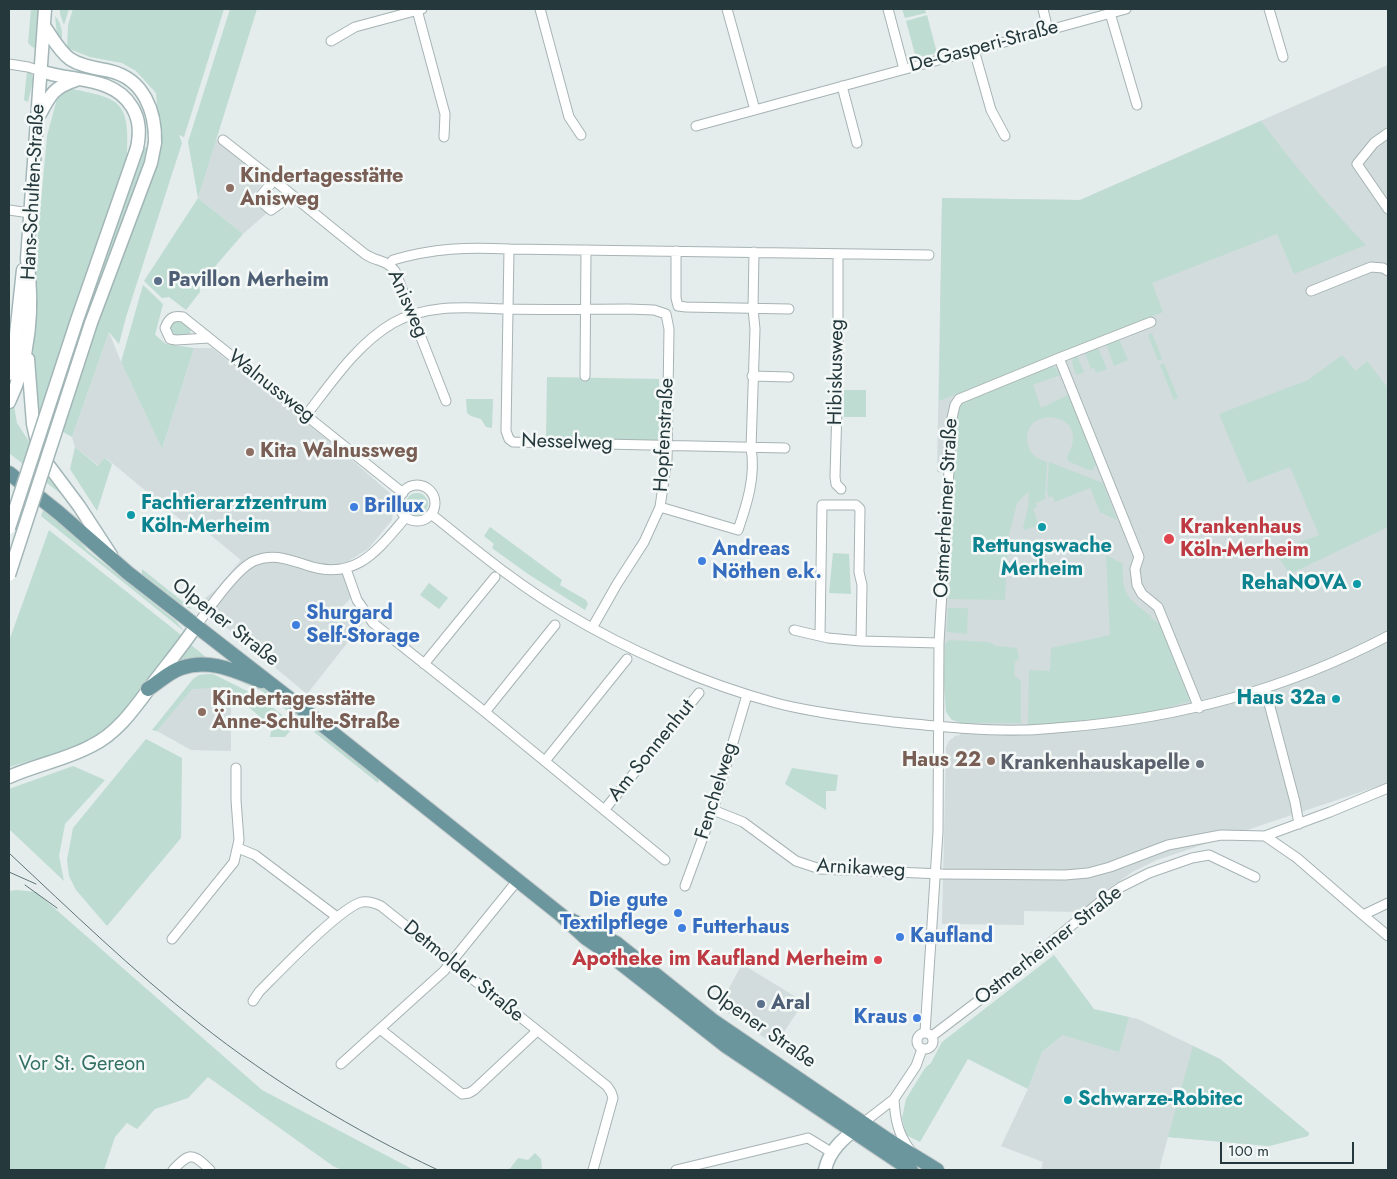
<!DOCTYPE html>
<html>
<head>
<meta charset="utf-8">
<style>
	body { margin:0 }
	#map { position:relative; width:1397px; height:1179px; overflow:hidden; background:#e4ecec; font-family:Jost,sans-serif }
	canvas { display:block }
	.frame { position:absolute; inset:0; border:10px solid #25393d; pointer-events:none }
	.scale { position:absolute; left:1220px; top:1142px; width:134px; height:22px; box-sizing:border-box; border:2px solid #25393d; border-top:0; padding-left:6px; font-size:15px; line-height:18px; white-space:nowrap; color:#25393d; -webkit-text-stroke:4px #f4f9f8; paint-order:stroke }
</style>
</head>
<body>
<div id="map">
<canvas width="1397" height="1179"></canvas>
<div class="frame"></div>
<div class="scale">100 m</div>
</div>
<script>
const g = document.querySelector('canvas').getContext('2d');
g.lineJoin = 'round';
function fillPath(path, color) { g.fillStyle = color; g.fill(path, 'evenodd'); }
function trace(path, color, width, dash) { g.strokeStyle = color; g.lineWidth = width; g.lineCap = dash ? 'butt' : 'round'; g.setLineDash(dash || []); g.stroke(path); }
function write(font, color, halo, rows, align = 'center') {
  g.font = font + ' Jost,sans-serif'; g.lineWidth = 5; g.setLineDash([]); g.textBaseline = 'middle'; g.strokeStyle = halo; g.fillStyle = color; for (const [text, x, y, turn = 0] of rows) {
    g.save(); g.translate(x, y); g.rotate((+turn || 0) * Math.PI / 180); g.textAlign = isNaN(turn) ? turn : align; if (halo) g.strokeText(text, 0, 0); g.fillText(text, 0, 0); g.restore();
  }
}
fillPath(new Path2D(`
	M1388,65V783L1157,860L1134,871L1108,889L1081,912L1024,911V925L942,924L946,747L949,741L955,736L960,735L961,723L952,720L948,715L946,709L943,680L944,626L954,474L937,472L942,198L1080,200Z
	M216,139L266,179L251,198L268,212L243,234L198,198Z
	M109,332L121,362L162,449L194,348H212L345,454L391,494L394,507L392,520L368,549L339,567L351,585V598L342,607L363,623L307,694L198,604L215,590L241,560L191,519L181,520L106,458L99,466L75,447L72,437Z
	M225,687L231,692V751L191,750L157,731L192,688Z
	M742,964L804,1002L775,1045L719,1007Z
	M1094,1010L1138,1019L1220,1059L1309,1133L1308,1136L1269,1146L1168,1137L1159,1170H1041L1043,1162L1001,1146L1028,1089L1042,1052Z`), '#d2dcdc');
fillPath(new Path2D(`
	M31,9H39L36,48L32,47L28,43Z
	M60,9H69L64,25L60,14Z
	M73,9H224L184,137L179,135L182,143L126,317L119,344L109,332L72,437L35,416L33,347L35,267L47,136L58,95L68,88C119,99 130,98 127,156L160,141L156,93L136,71L122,63L90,57L67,48L68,25Z
	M230,9H257L198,198L243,234L199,285L200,292L186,310L169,297L162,298L144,281L198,198L188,142Z
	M902,9H925L926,13L905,18Z
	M927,15L937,53L916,58L906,21Z
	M55,16C61,22 64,34 61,41L57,35Z
	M27,71L32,74L33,81L28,102L24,100Z
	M1261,121C1294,165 1328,206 1366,245L1294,274L1277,234L1152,283L1163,312L939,401L942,198L1080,200Z
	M143,285L163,304L155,335L166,344L194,348L162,449L121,362Z
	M178,320L181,321L191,329L190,334L177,336L172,333L170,325Z
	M1152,333L1162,359L1158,361L1148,335Z
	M1119,339L1128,360L1114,366L1106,344Z
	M1098,348L1107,369L1096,373L1094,368L1091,369L1085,353Z
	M1342,355L1356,371L1367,361L1388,388V527L1290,574L1274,551L1319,535L1290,467L1248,483L1219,414L1308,380Z
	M1077,356L1084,372L1076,375L1072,362L1074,357Z
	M1164,363L1178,398L1174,400L1160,365Z
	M1051,366L1056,368L1060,375L1033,385L1041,408L1068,395L1096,464L1093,470H1088L1068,461L1067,457C1095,410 1018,403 1028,445C1030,454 1038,460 1047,462L1045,499L1036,503L1037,507L1033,509L1039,525L1025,530L1023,528L1028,508L1029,491L1017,503L1008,539L1005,600L949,599L954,480H951L957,410L964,401Z
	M547,377L659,379V439L656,441L546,440Z
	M844,390H866V417H844Z
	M466,399H493L492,428L486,427L481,419L471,416L467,413Z
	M13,400L17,423L55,482L71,502L9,453V407Z
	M75,447L98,466L105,458L112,464L97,511L70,469Z
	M1049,462L1103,483L1117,520L1100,512L1090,488L1055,502L1052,496L1049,498L1047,492Z
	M406 504a11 11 0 1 1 22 0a11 11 0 1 1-22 0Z
	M44,507L73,532L87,550L176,621L184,631L41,516Z
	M490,527L562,580L560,585L586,600L588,604L585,610L528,574L492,548L494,544L484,536Z
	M49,530L181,635L121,714L105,731L83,745L9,767V641Z
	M833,553L849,554L851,594L829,593Z
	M1106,555L1123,564C1121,594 1128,599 1151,616V618L1157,622L1160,626L1190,701L1149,713L1100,720L1028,725L1029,670L1050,671L1051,648L1110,635Z
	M142,569L192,609L184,607L179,603L142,574Z
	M429,583L448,598L439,609L420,595Z
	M948,608H968L967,634L947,632Z
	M949,640L989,642L996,646L1017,648L1019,658L1015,662L1014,675L1021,681V723H961L951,719L946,712L944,680L945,644Z
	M190,644L207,658L175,663Z
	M220,673L247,679L274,694L303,715L299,720L262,691Z
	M207,674H213L259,697L295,725L285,737H270L272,727L225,687L192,689L157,731L152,730L193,679L199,675Z
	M317,730L379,779L378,783L314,732Z
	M146,739L182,758L181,838L107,926L76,890L69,876L67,860L73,828Z
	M73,766L105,780L65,824L59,856L64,881L9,829V789Z
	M792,768L838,775L836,791H826V810L785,784Z
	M17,890L36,892L262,1090L414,1170H342L333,1166L208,1077L188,1098L155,1109L137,1129L127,1123L115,1137L104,1170H9V891Z
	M1054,955L1094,1009L1129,1017L1119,1052L1063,1035L1042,1052L1028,1089L968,1059L920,1142L906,1135L902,1118L906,1099L925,1068L931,1063L942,1042Z
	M1193,1046L1220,1059L1309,1133L1308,1136L1269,1146L1168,1137Z
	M535,1153L541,1159L542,1170H509L518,1158L528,1160Z`), '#bedcd2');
const street = new Path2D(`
	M540,9L569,117L581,135
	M727,9L755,110
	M888,9L904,69
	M1043,9L1048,30
	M1269,9L1283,57
	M417,10L445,114L444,137
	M1110,13L1137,105
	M331,41L355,27L422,9
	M974,50L991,110L1005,136
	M9,64L28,67L41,71
	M842,86L857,143
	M696,126L1126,9
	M1388,133L1374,143L1357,164L1388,209
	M223,140L274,180
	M292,195L271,210L258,199L274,180C304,205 334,230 365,254C376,262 386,259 395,271L446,401
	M9,210L30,213
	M509,249L929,255
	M676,251V298L678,306
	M838,254V372L835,477L836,484L841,489
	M390,264L393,260C434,248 467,247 509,249L506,431L509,439L513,442L785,448
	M1311,291L1371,267L1383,268L1388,271
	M678,306L686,307L789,309
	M209,338L176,340L170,339L165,328C169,318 173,315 183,317L403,493
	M1059,358L1151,322
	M585,376L586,250
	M752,376L789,377
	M307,414C332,382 357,344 393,323C429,303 469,308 509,309C549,310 588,309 628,309L654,310L666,314L669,329L667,459L660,507L644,542L617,584L592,628
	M399 503a18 18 0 1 1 36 0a18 18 0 1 1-36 0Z
	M660,507L738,530C747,504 756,476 751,448L755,329L753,309L754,252
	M431,514C474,548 516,584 564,612C627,650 705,684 776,703C814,713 855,717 893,722C936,726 979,731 1022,730C1037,730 1053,728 1068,727C1180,718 1289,688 1388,636
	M346,569L357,600L373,623L485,712L665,860
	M196,626C208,610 236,569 254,561C273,553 287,559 306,565C355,582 377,551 406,517
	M794,630L828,638L861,641
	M820,636L822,505H856L860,509L859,572L862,585L861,641L939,643
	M424,664L495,577
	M1265,688L1295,802L1299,824
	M485,712L555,625
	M545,761L627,659
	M605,809L699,693
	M713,810L743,822L796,861L820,869L943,874L1065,875L1088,873L1110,867L1168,845L1221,835L1265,836L1330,812L1388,788
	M1265,836L1297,858L1363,915L1388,903
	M238,848L255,855L337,917
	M685,886L713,810L747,695
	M1363,915L1388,936
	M172,939L234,862L239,840L236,800V768
	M253,1001L259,992C278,973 340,907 362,902C369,901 375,903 381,906L607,1086L611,1092L613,1098L593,1170
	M380,1029L462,1094L469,1093L474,1090L537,1031
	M925,1032L938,832L939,643L952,418L955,405L959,399L1059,358L1139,557L1135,569L1137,585L1142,594L1158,607L1199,708
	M917 1041a8 8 0 1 1 16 0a8 8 0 1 1-16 0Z
	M932,1036L1007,979L1100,902L1121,887L1149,873L1192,858L1209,855L1255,877
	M341,1064L444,971L517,881
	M894,1099C895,1119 898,1134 910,1150
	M863,1123L894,1099L916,1066L922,1049
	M173,1170C190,1152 193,1153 210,1170
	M676,1170L808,1138L831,1152`);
const secondary = new Path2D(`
	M44,26C52,37 59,51 70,59C82,67 97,68 110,71C144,79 156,112 155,143
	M41,71C70,82 113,75 132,107C140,120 140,133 137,148
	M40,114C50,95 54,87 76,80
	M28,359L33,424L38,447L43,458L79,506L111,555
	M9,374L15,344L23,270
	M9,402C30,359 34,305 27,259L45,9
	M9,777C35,765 65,760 91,746C120,732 138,703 157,678C170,661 184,644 196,626
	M825,1170C829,1150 844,1138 859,1126`);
const primary = new Path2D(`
	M9,473L59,513L128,573L285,695L561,915L586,938L609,954L726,1046L911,1170
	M148,689C159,682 169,672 181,668C209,658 235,671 261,681
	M571,920L616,943L712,1020L888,1140L937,1170`);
trace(street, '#a7b3b4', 11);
trace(secondary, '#a3b6b7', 15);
trace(primary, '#c2c8c9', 16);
trace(street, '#fff', 9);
trace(secondary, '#fff', 12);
trace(primary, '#6c969e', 14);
trace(new Path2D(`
	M9,853C71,911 132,970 199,1023C272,1081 353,1130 438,1170
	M9,872L36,884
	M25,885L57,908`), '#5f7478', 1);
const secondaryBridge = new Path2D(`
	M9,528L77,320L137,148
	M9,575L91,323L151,163L155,143`);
trace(secondaryBridge, '#a3b6b7', 15, []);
trace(secondaryBridge, '#fff', 12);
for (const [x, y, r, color] of [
	[230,188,5,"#8d6e63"],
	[158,281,5,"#5c6f8a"],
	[250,452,5,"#8d6e63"],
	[354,507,5,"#3f7fe0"],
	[131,515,5,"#0f9aa8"],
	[1042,527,5,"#0f9aa8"],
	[1169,539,6,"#e0444e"],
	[702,561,5,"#3f7fe0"],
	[1357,584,5,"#0f9aa8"],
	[296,625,5,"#3f7fe0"],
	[1336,699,5,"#0f9aa8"],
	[202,712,5,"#8d6e63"],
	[991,761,5,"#8d6e63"],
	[1200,764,5,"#6b7280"],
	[678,913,5,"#3f7fe0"],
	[682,928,5,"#3f7fe0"],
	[900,937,5,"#3f7fe0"],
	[878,960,5,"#e0444e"],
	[761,1004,5,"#5c6f8a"],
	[917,1018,5,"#3f7fe0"],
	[1068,1100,5,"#0f9aa8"]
]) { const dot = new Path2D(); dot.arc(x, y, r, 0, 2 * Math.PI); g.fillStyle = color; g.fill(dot); trace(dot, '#f4f9f8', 2); }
write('20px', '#25393d', '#f4f9f8', [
	["De-Gasperi-Straße",984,47,-15],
	["Hans-Schulten-Straße",34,192,-87],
	["Anisweg",407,304,66],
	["Hibiskusweg",837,372,-89],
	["Walnussweg",271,387,38],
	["Hopfenstraße",665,435,-87],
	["Nesselweg",567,443,2],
	["Ostmerheimer Straße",947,508,-87],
	["Olpener Straße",225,623,38],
	["Am Sonnenhut",652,751,-51],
	["Fenchelweg",717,791,-73],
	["Arnikaweg",861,869,3],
	["Ostmerheimer Straße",1049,946,-38],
	["Detmolder Straße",463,972,39],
	["Olpener Straße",760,1027,35]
]);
write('bold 20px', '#785e54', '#f4f9f8', [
	["Kindertagesstätte",240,177],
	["Anisweg",240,200],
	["Kita Walnussweg",260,452],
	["Kindertagesstätte",212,700],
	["Änne-Schulte-Straße",212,723],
	["Haus 22",981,761,"right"]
], 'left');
write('bold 20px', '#4e5e75', '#f4f9f8', [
	["Pavillon Merheim",168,281],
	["Aral",771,1004]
], 'left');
write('bold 20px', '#0d838f', '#f4f9f8', [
	["Fachtierarztzentrum",141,504],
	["Köln-Merheim",141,527],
	["Rettungswache",1042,547,"center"],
	["Merheim",1042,570,"center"],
	["RehaNOVA",1347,584,"right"],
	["Haus 32a",1326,699,"right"],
	["Schwarze-Robitec",1078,1100]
], 'left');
write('bold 20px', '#366cbe', '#f4f9f8', [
	["Brillux",364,507],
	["Andreas",712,550],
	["Nöthen e.k.",712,573],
	["Shurgard",306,614],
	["Self-Storage",306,637],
	["Die gute",668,901,"right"],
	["Textilpflege",668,924,"right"],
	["Futterhaus",692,928],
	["Kaufland",910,937],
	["Kraus",907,1018,"right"]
], 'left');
write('bold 20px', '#be3a42', '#f4f9f8', [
	["Krankenhaus",1180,528],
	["Köln-Merheim",1180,551],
	["Apotheke im Kaufland Merheim",868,960,"right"]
], 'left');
write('bold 20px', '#5b616d', '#f4f9f8', [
	["Krankenhauskapelle",1190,764]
], 'right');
write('20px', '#327064', '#f4f9f8', [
	["Vor St. Gereon",82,1065]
]);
</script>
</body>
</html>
